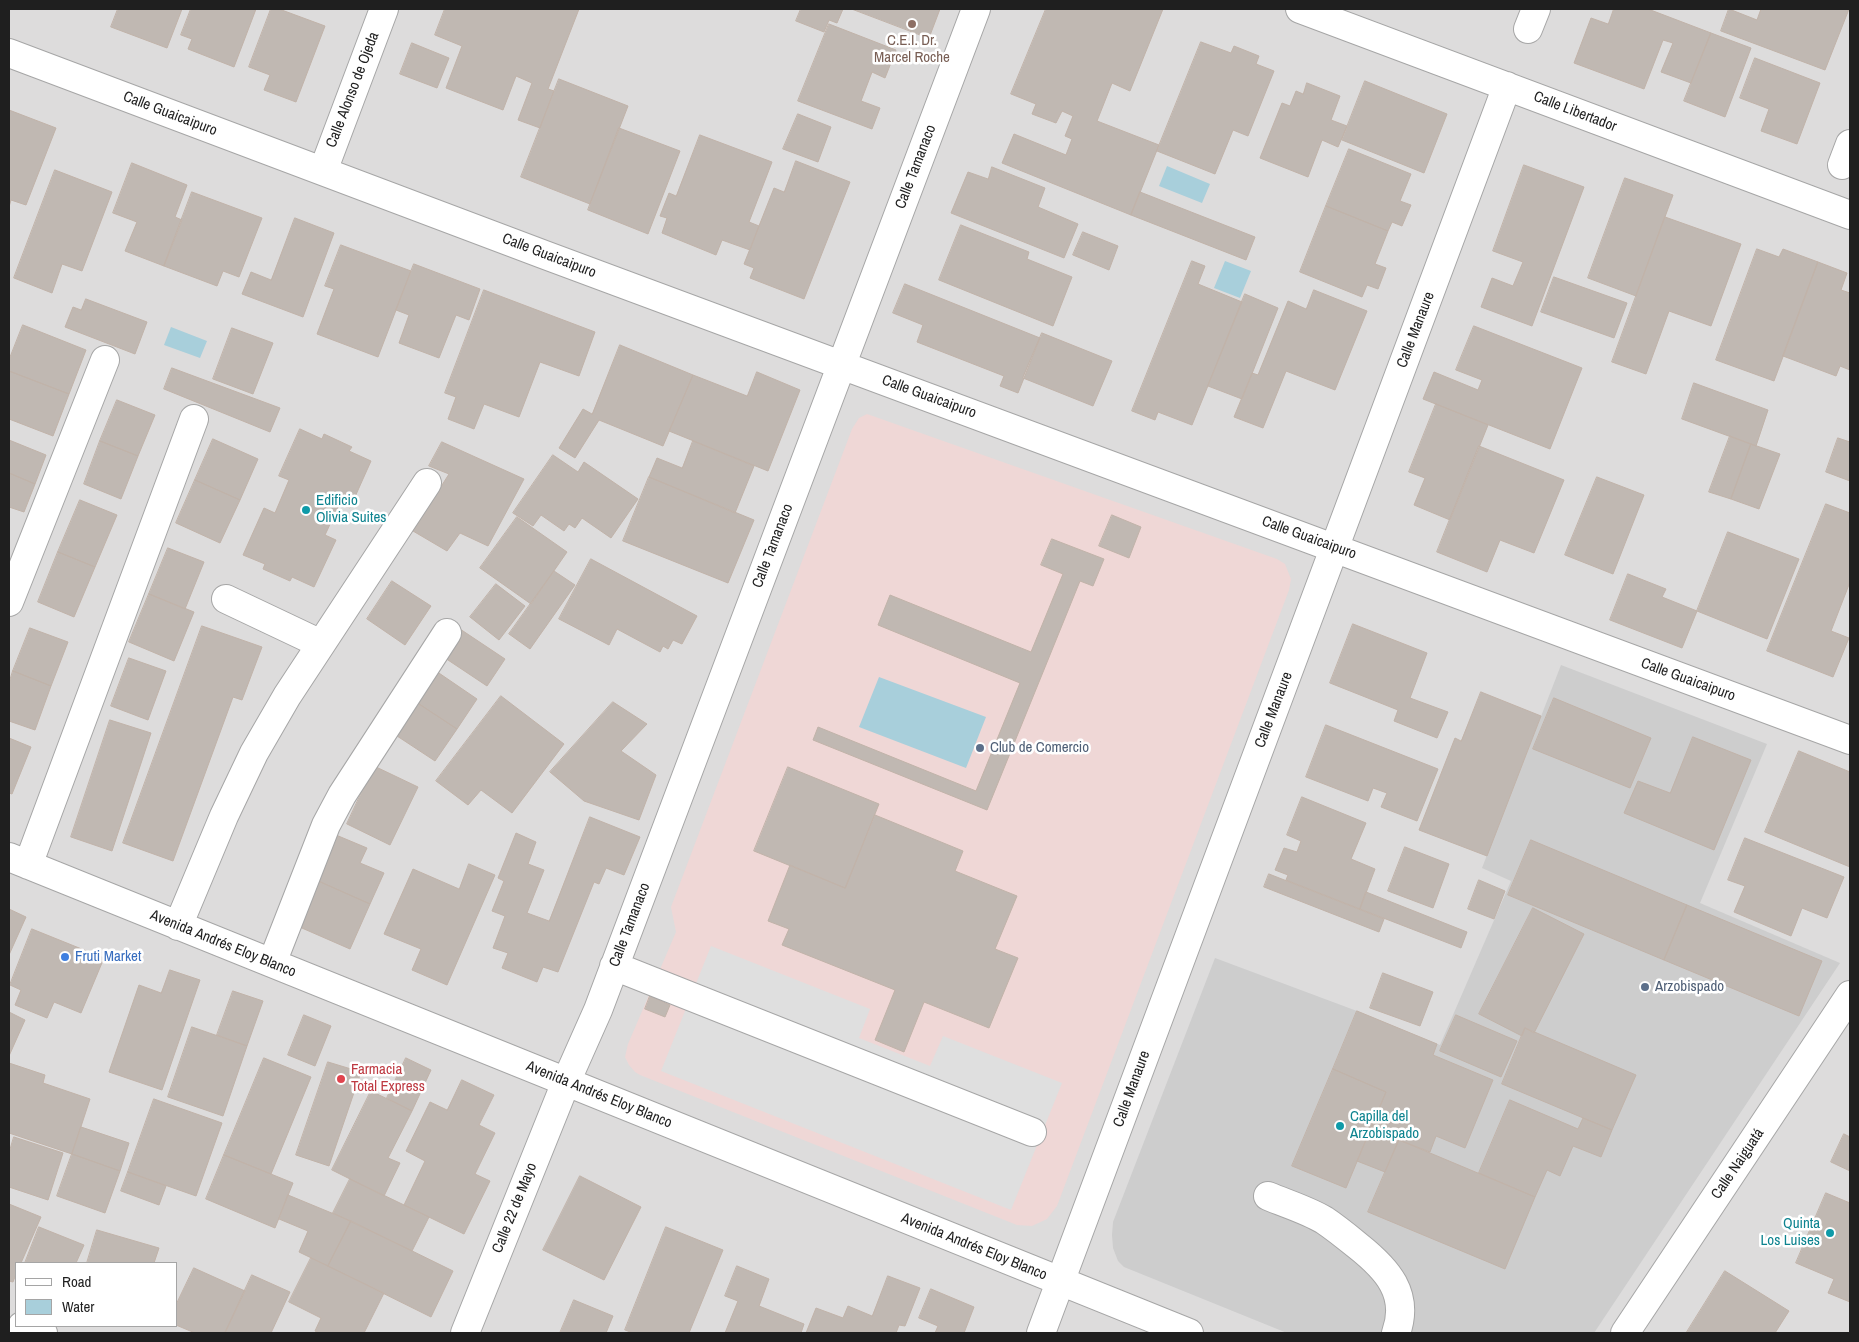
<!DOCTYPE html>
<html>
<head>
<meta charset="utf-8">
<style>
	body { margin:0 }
	#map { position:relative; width:1859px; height:1342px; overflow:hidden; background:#efece6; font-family:"Archivo Narrow",sans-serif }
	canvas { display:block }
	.frame { position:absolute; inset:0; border:10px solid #1f1f1f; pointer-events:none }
	.legend { position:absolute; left:15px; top:1262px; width:162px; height:65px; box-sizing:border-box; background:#fff; border:1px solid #a5a5a5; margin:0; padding:6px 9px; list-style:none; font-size:15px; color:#1f1f1f }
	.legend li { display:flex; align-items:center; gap:10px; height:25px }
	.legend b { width:25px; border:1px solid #a5a5a5 }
</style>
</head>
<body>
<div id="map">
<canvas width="1859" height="1342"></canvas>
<div class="frame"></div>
<ul class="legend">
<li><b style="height:6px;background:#fff"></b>Road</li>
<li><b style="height:14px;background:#a8cfdb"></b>Water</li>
</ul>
</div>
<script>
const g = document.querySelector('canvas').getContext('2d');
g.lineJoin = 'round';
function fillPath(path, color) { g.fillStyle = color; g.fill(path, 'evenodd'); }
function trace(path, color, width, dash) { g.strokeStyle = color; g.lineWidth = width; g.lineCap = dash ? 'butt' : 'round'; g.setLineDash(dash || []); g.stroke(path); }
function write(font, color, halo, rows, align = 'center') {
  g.font = font + ' "Archivo Narrow",sans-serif'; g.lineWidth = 5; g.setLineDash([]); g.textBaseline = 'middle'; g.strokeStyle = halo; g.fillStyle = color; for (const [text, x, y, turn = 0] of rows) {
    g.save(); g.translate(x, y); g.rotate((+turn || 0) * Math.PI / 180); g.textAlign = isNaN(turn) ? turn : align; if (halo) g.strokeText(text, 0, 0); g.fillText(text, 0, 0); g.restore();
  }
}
fillPath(new Path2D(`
	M9,9H1850V1333H9ZM16,1263H176V1326H16Z`), '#dddcdc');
fillPath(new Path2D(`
	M867,414L1277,559L1285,564L1291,579L1289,590L1057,1206L1047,1219L1032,1226L1017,1225L640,1075L635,1072L629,1065L625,1057L628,1044L676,932L671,907L852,429L859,418Z`), '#efd7d6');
fillPath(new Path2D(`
	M1561,665L1767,744L1700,903L1840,963L1594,1333H1287L1124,1267L1118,1261L1113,1248L1112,1235L1113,1222L1215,958L1357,1011L1440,1045L1511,881L1482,868Z`), '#cdcdcd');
fillPath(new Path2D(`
	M711,946L870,1009L859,1038L930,1066L943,1036L1062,1083L1011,1210L661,1071Z`), '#dfdfdf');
fillPath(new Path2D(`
	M1167,166L1210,184L1202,203L1159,186Z
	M1225,261L1251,271L1240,298L1214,288Z
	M171,327L207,341L200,358L164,345Z
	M879,677L986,717L966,768L859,727Z`), '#a8cfdb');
const building = new Path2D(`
	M118,9H182L167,48L111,27Z
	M191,9H256L234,67L188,49L192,39L181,35Z
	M271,9H279L325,26L296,102L264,90L270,75L249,67Z
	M445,9H579L548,89L554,91L540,128L518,120L532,83L516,76L503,110L446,88L462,46L435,35Z
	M801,9H843L837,23L829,20L824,32L796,21Z
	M852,9H940L929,38Z
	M1046,9H1163L1130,91L1112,83L1097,121L1159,145L1131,215L1002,163L1014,134L1066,155L1072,139L1065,136L1073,116L1062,111L1056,123L1032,114L1036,104L1011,94Z
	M1614,9H1648L1711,33L1691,83L1661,72L1673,43L1663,40L1644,89L1574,63L1591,18L1608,24Z
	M1729,9L1757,20L1761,9H1849L1825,70L1721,31Z
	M829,24L896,50L885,78L872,72L861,101L880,108L872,129L798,101Z
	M1711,33L1751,48L1725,117L1684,101Z
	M1201,42L1231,53L1234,46L1259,56L1256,64L1274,71L1248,136L1233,130L1215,174L1157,151Z
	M412,43L449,58L437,88L400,74Z
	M1755,58L1820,83L1797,144L1761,131L1769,109L1740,98Z
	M559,79L628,106L590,204L521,177Z
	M1365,81L1447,114L1424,173L1342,140Z
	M1307,83L1340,96L1331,120L1347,126L1338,147L1322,140L1308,177L1260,158L1282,103L1290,106L1296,91L1303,94Z
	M9,110L56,128L26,205L11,200L9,207Z
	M798,114L831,127L818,162L783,149Z
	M619,128L680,151L648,234L588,210Z
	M700,135L772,162L749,222L759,226L750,250L722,240L716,255L662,233L667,218L660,216L669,193L676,196Z
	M1349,149L1411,174L1400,201L1411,205L1402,226L1392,222L1388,231L1326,206Z
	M796,161L850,182L804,299L750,278L754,268L744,264L774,188L784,192Z
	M132,163L187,185L175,217L182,220L164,266L125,251L137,222L113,213Z
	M1524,165L1584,187L1532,326L1481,307L1492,278L1513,286L1523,262L1493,251Z
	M992,167L1045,188L1038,207L1078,224L1064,258L951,213L968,172L988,179Z
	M55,170L112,192L82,271L62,264L52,293L14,278Z
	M1625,178L1673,195L1636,296L1588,278Z
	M192,192L262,218L239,277L223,271L217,286L164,266Z
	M1140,192L1255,237L1246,260L1131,215Z
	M1326,206L1388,231L1375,264L1386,268L1378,289L1367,285L1362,297L1300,272Z
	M1665,217L1741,244L1711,326L1669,311L1646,374L1612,362Z
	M295,218L334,233L303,317L242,294L251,272L271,280Z
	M961,225L1029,252L1027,259L1072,277L1053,326L939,280Z
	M1083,232L1118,246L1109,270L1073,255Z
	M341,245L411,271L378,357L317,334L334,289L325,286Z
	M1757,249L1779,257L1783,249L1818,262L1774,381L1716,360Z
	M1192,261L1205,266L1198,284L1242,302L1192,425L1158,412L1155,420L1132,411Z
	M1818,262L1847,273L1841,290L1850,293V370L1840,366L1836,376L1783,356Z
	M414,264L480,289L469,320L456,315L439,358L399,343L409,315L396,310Z
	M1554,277L1627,303L1614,338L1541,312Z
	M905,284L1040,338L1018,393L1000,386L1004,376L917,342L923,325L893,313Z
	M484,290L595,332L579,376L540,362L519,417L484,404L474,429L448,419L456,397L445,393Z
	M1314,290L1367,311L1335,390L1286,371L1263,428L1234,417L1252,373L1258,375L1288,301L1306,309Z
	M1245,294L1278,308L1242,399L1208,386Z
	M86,299L147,322L135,354L65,327L73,307L81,310Z
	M23,325L86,350L69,394L9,371V360Z
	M1474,326L1582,368L1550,449L1423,399L1434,372L1478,390L1482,380L1456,370Z
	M232,328L273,343L253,394L213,379Z
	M1042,333L1112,361L1093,406L1023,378Z
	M620,345L693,375L663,446L599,420L575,458L559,448L583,409L592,414Z
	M172,368L280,408L270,432L164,389Z
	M9,371L69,394L53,436L9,419Z
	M757,372L800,390L768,471L669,431L693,375L747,396Z
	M1694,383L1768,410L1756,446L1682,419Z
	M117,400L155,415L138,456L100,441Z
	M1436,404L1488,425L1450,520L1414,505L1425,478L1409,472Z
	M300,429L322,439L324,434L352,447L349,451L371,461L350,508L340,503L325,535L336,540L314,587L292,577L290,581L263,569L265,564L243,555L264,508L275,513L289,480L279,476Z
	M1730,436L1751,444L1731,499L1709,492Z
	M1838,438L1850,442V481L1826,472Z
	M213,439L258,459L240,500L195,480Z
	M9,440L46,455L35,484L9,473Z
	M100,441L138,456L121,499L84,484Z
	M693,441L754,466L735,513L649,477L657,458L682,468Z
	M442,442L524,479L488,546L460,533L447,551L413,531L449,474L429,466Z
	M1751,444L1780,454L1759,509L1731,499Z
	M1479,446L1564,480L1534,553L1500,540L1487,572L1437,552Z
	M553,455L578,472L584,462L638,499L611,538L582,518L575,528L569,524L564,531L541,515L533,526L513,513Z
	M9,473L35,484L24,512L9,507Z
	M649,477L754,520L728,583L623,541Z
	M1597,477L1644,495L1613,574L1565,555Z
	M195,480L240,500L220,543L176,523Z
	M80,500L117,515L95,567L58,552Z
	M1826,504L1850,513V582L1831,631L1849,638L1833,677L1767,651Z
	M1112,515L1141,527L1129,558L1099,546Z
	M517,517L567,552L531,604L480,568Z
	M1728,532L1799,559L1767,639L1697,611Z
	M1052,539L1104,559L1093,586L1080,581L987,810L813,740L818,727L976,791L1020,683L878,625L890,595L1031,652L1063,574L1041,565Z
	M168,548L204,562L185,609L149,594Z
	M58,552L95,567L74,617L38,602Z
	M591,559L697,616L682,644L673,640L668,649L663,646L660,652L617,629L609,645L559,619Z
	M554,571L575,585L530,649L509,634Z
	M1628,574L1666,589L1662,597L1697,611L1682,648L1610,620Z
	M392,581L431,606L405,645L367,619Z
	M496,584L525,606L499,640L470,617Z
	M149,594L194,612L174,661L129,642Z
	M1353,624L1427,653L1410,698L1448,712L1437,738L1394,721L1398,710L1330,683Z
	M202,626L262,647L242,700L233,697L173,861L123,843Z
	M30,628L68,642L51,686L13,671Z
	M460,629L505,659L487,686L442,656Z
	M129,658L166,671L148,720L111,706Z
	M433,669L477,699L457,729L413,700Z
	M13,671L51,686L35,730L9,721V683Z
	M1481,692L1541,716L1487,856L1419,830L1455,738L1461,741Z
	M501,696L564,744L512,813L481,790L468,805L436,781Z
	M1554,698L1651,738L1630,788L1533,749Z
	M413,700L457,729L435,761L391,732Z
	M613,702L647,724L621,751L656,775L639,820L584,801L550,772Z
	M110,720L151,733L112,851L71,837Z
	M1326,725L1438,769L1417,821L1381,807L1387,793L1373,788L1368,801L1306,777Z
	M1693,737L1751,760L1714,850L1624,813L1638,781L1670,793Z
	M9,738L31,747L12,794L9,793Z
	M1799,751L1850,772V867L1765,832Z
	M374,766L418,787L390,845L347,824Z
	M788,767L879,804L845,888L754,851Z
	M1302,797L1366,823L1351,859L1375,869L1360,909L1286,880L1288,875L1275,870L1284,848L1297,852L1301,841L1287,835Z
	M875,815L963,851L955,871L1017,896L995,949L1018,958L989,1028L924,1002L904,1052L875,1040L895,990L782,945L789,929L768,921L790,865L845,888Z
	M590,817L640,837L624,875L606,868L599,884L594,882L558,972L543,967L537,982L502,968L508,953L493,948L505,916L492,911L504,881L498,878L516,833L536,842L528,864L544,870L527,913L549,921Z
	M336,835L367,848L360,863L384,873L370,904L316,880Z
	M1745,838L1844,877L1827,918L1802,908L1791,936L1734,912L1745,886L1728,880Z
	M1531,840L1687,905L1664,960L1508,895Z
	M1405,847L1449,864L1433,908L1388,891Z
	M469,864L495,875L447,985L412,970L421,949L384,934L413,869L459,889Z
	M1269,874L1384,919L1379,932L1264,887Z
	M316,880L370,904L350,949L295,925Z
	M1479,880L1505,891L1494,919L1468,909Z
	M1366,892L1467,932L1461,948L1360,909Z
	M1687,905L1822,961L1799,1016L1664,960Z
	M1533,908L1584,934L1534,1033L1525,1028L1522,1036L1479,1014Z
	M9,909L26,917L9,955Z
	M32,929L104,958L81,1013L54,1002L47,1018L15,1005L21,990L10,985Z
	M170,970L200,980L162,1090L109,1072L139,985L161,993Z
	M1383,973L1433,992L1420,1026L1370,1008Z
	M233,991L263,1001L247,1046L217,1035Z
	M650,996L670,1005L665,1017L645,1009Z
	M1357,1011L1437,1044L1433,1055L1493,1080L1465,1148L1436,1136L1430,1152L1399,1140L1385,1172L1357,1161L1386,1092L1333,1069Z
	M9,1012L25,1020L9,1056Z
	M304,1015L331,1026L315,1066L288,1055Z
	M1456,1015L1517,1041L1501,1077L1440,1051Z
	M192,1027L247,1046L223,1116L168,1097Z
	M1525,1028L1636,1075L1612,1130L1502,1084Z
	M264,1058L311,1077L271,1174L224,1155Z
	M406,1058L431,1070L412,1111L387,1098Z
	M328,1062L361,1072L329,1166L296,1155Z
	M9,1063L45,1075L43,1083L90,1099L72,1154L9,1133Z
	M1333,1069L1386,1092L1346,1188L1292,1166Z
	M462,1080L494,1095L479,1125L495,1133L475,1174L490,1181L464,1234L404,1205L425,1161L406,1151L430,1102L447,1110Z
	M371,1091L412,1111L388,1158L400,1163L384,1196L332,1170Z
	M154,1099L222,1123L196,1196L128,1172Z
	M1510,1100L1578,1129L1583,1118L1612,1130L1601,1157L1573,1146L1560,1176L1547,1170L1535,1197L1479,1173Z
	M81,1127L129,1143L120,1171L72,1154Z
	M1844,1134L1850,1137V1171L1831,1162Z
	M14,1137L63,1153L48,1200L9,1187V1153Z
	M1399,1140L1535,1197L1505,1269L1368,1212Z
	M72,1154L120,1171L105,1213L57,1196Z
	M224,1155L293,1183L275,1228L206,1199Z
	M128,1172L166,1186L159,1205L121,1191Z
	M580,1176L641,1207L604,1280L543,1250Z
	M350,1179L429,1217L412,1251L333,1213Z
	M1826,1193L1850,1203V1302L1828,1293L1834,1279L1796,1263Z
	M288,1195L351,1221L328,1266L299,1252L308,1231L279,1219Z
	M9,1204L41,1217L21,1263H16V1274L13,1282L9,1281Z
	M351,1221L453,1271L431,1317L328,1266Z
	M39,1227L84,1245L76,1263H25Z
	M666,1227L723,1250L689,1333H633L625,1330Z
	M97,1230L159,1248L154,1263H87Z
	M311,1258L384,1293L364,1333H319L315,1331L321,1318L289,1302Z
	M737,1266L769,1279L759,1306L804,1324L801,1333H725L738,1301L725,1296Z
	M194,1268L245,1291L225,1333H195L176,1325V1305Z
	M1725,1271L1789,1311L1775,1333H1689L1687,1332Z
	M252,1275L290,1292L271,1333H225Z
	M888,1276L920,1288L905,1326L899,1325L896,1333H806L816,1308L843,1318L848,1306L872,1316Z
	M931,1289L974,1307L964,1333H935L938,1326L919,1318Z
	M574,1300L613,1316L606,1333H560Z`);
fillPath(building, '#c0b8b2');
trace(building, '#c1b3a9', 1);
const minor = new Path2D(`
	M1300,9L1850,215
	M1528,29L1536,9
	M9,53L545,255L1850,740
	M1842,165L1850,144
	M323,171L384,9
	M226,599L321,644
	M9,602L105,360
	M9,857L1189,1333
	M28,865L194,419
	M178,926L224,816L254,753L287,696L427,483
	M272,963L326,825L342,795L447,633
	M614,966L1032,1132
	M1268,1196C1287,1204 1307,1210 1324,1220C1336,1228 1347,1237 1358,1246C1387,1269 1410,1294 1396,1333
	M22,1326L43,1333
	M465,1333L566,1082L598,1010L976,9
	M1041,1333L1507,86
	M1625,1333L1850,995`);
trace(minor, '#a6a6a6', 30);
trace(minor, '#fff', 28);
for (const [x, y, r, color] of [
	[912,24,5,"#8d6e63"],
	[306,510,5,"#0f9aa8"],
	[980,748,5,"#5c6f8a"],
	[65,957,5,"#3f7fe0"],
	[1645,987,5,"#5c6f8a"],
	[341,1079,5,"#e0444e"],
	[1340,1126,5,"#0f9aa8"],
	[1830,1233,5,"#0f9aa8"]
]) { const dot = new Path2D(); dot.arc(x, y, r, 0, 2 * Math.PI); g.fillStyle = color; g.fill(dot); trace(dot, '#fff', 2); }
write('15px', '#785e54', '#fff', [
	["C.E.I. Dr.",912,41],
	["Marcel Roche",912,58]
]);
write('15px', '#1f1f1f', '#fff', [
	["Calle Alonso de Ojeda",353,90,-69],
	["Calle Libertador",1575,112,21],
	["Calle Guaicaipuro",170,114,21],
	["Calle Tamanaco",916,167,-69],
	["Calle Guaicaipuro",549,256,21],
	["Calle Manaure",1416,330,-69],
	["Calle Guaicaipuro",929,397,20],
	["Calle Guaicaipuro",1309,538,20],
	["Calle Tamanaco",773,546,-69],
	["Calle Guaicaipuro",1688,680,20],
	["Calle Manaure",1274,710,-69],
	["Calle Tamanaco",630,925,-69],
	["Avenida Andrés Eloy Blanco",223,944,22],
	["Calle Manaure",1132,1089,-70],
	["Avenida Andrés Eloy Blanco",599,1095,22],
	["Calle Naiguatá",1738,1164,-56],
	["Calle 22 de Mayo",515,1208,-68],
	["Avenida Andrés Eloy Blanco",974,1247,22]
]);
write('15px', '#0d838f', '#fff', [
	["Edificio",316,501],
	["Olivia Suites",316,518],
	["Capilla del",1350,1117],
	["Arzobispado",1350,1134],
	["Quinta",1820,1224,"right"],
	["Los Luises",1820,1241,"right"]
], 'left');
write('15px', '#4e5e75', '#fff', [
	["Club de Comercio",990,748],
	["Arzobispado",1655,987]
], 'left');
write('15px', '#366cbe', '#fff', [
	["Fruti Market",75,957]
], 'left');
write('15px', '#be3a42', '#fff', [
	["Farmacia",351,1070],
	["Total Express",351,1087]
], 'left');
</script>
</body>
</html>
